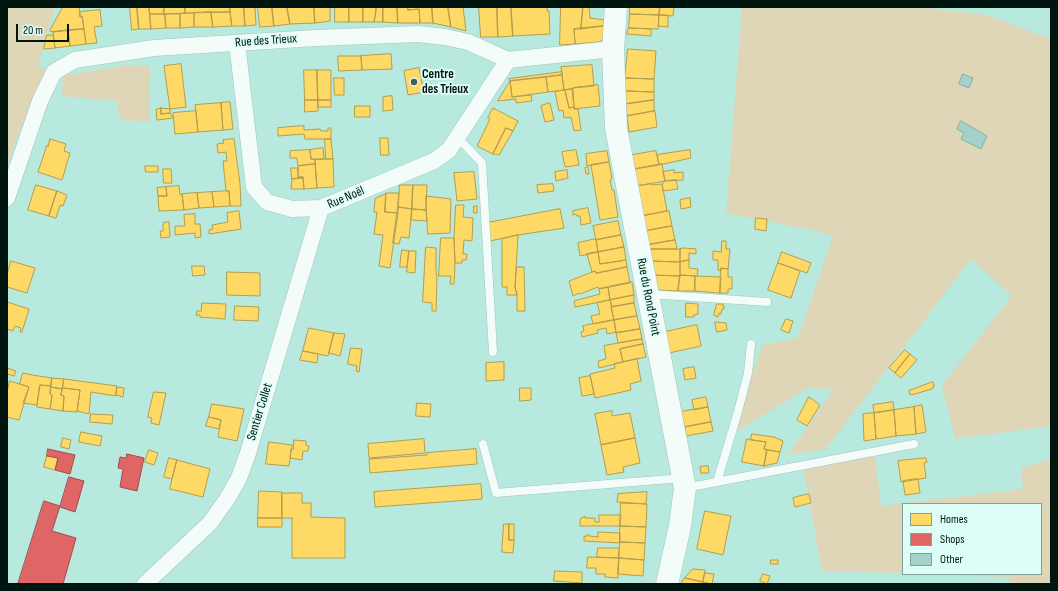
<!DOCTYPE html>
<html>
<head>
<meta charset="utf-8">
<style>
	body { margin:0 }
	#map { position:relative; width:1058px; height:591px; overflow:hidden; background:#b7e9de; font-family:"Sofia Sans Condensed",sans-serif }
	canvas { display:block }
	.frame { position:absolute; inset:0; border:8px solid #001410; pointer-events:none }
	.legend { position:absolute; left:902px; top:503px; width:140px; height:72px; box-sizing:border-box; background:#dcfef6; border:1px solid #84a09a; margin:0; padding:5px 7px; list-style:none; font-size:12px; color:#001410 }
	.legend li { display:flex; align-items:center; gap:8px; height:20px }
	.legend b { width:20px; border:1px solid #84a09a }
	.scale { position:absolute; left:16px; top:24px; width:53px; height:18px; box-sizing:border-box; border:2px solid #001410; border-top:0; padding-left:5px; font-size:12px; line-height:14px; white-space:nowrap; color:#001410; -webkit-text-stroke:3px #dcfef6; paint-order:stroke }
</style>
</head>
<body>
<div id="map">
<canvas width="1058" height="591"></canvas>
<div class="frame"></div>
<ul class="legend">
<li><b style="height:11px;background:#ffd966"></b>Homes</li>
<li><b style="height:11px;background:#e06666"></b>Shops</li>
<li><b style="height:11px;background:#a2d2c9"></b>Other</li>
</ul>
<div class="scale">20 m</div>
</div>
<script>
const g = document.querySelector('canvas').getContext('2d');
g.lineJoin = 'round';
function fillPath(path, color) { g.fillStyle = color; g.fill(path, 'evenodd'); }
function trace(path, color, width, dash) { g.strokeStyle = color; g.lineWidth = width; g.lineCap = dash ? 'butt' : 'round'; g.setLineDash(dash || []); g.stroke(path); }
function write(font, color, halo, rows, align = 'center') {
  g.font = font + ' "Sofia Sans Condensed",sans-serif'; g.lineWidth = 4; g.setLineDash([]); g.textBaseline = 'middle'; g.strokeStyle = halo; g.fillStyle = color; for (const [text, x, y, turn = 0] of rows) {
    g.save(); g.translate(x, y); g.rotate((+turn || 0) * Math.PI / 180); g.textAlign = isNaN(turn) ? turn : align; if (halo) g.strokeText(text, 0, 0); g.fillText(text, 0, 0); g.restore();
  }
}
fillPath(new Path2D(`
	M7,7H55L38,66L46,69L11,153L7,168Z
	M742,7H929L936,9L987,15L1046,37L1051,36V426L955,439L942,385L1012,296L971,259L826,449L788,455L834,389L808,388L732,434L762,345L798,338L833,236L821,232L726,213Z
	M150,65V122L120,120L117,101L62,96L63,76L120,66Z
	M875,452L881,506L1023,489L1021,468L1051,459V584H1010L1009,577L919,574H1041V504H903V573L822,571L803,466Z`), '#dfd6b8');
const homes = new Path2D(`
	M63,7H79L80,17L82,16L84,29L53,32L50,31Z
	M130,7H137L139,29L132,30Z
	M137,7H149L151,29H139Z
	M149,7H164V14H150Z
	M164,7H185V13L164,14Z
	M185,7H230V12L185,13Z
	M230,7H244L245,26H232Z
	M244,7H255L256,25L245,26Z
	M258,7H272L274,26L260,27Z
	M272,7H287L290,24L274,26Z
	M287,7H314L315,23L290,24Z
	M314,7H330V21L315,23Z
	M335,7H349V22H335Z
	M349,7H363V22H349Z
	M363,7H376V10L374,22H363Z
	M376,7H383V22H374L376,10Z
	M383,7H397L398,23L383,22Z
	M397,7H408V10L419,9L420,23H398Z
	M408,7H432L433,23H420L419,9L408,10Z
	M432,7H448L451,27L433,23Z
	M448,7H463L466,31L451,27Z
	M479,7H497L498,37H481Z
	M497,7H511L513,36L498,37Z
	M511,7H547V11H549L550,34L513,36Z
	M561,7H583L581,29H574L575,44L560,45Z
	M583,7H589L590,18L604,20V26L581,29Z
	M630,7H660L659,15L630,14Z
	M660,7H674L673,16L659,15Z
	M100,10L102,26L94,27L97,43L86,44L82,16L80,17V12Z
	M211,12L213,27H194V13Z
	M211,12H230L232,26L213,27Z
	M194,13V27L180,28V14Z
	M150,14H165L166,28L151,29Z
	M165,14H180V28H166Z
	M630,14L659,15L658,29L629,28Z
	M659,15H668V27L659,26Z
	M604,26L603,39L600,42L575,44L574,29Z
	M629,28L651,29V36L627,34Z
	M84,29L86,44L70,46L68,30Z
	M68,30L70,46L55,48L53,32Z
	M47,35H53L55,48L44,49Z
	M628,49L656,51L654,79L625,78Z
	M391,54L392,69L362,70L361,56Z
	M338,56H361L362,70L339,71Z
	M181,64L186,107L170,109L164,66Z
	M592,65L594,86L573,88L572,89L564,90L561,67Z
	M419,68L424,92L408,95L404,71Z
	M304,70H317L318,100H305Z
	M317,70H331V100H318Z
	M562,72V75L546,77L510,81L509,79Z
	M562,75L564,90L548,92L546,77Z
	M546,77L548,92L512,97L510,81Z
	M334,78H344V95H335Z
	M625,78L654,79V92L626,91Z
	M510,81L512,97L531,95L532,101L516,103V99L498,101Z
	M598,85L600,106L574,109L573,88Z
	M572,89L574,107L569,108L565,90Z
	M565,90L569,108L574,107V109H578L581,130L574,131L571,117L564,118L563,110L559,111L555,92Z
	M626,91L654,92V100L626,104Z
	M392,96L393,110L383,111V97Z
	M305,100H318V111L305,112Z
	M318,100H331V107H318Z
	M654,100V111L627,116L626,104Z
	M230,102L233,129L223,130L221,103Z
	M221,103L223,130L198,132L195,105Z
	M550,103L554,120L545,122L541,106Z
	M355,106H370V117H355Z
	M161,108L170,109V113L161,114Z
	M161,108V114L170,113L173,118L157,120L156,110Z
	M493,108L518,121L513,131L506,128L493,154L477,146L490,119L488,118Z
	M196,111L198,132L175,134L173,113Z
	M655,111L657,127L629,132L627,116Z
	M304,126V130L320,129L321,131H328V128H331V139H305L304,134L278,136V128Z
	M506,128L513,131L499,155L493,154Z
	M380,138H388L389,155H381Z
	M50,139L66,144L64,151L70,153L62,180L38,172L47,145L48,146Z
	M234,139L240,184L241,206H230L229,191H226L223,161H227L226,152L218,153L217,144L224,143L223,140Z
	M325,139H331L333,159H326Z
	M323,148L324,159H311L310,150Z
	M310,150L311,159H315V164L298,166L297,158H290V151Z
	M576,150L579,165L565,167L562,152Z
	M690,150L691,158L659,165L657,155Z
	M607,151L609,162L587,166L586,154Z
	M656,151L659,165L635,169L632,155Z
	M333,159L334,187L317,188L315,160Z
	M609,162L612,179L610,180L612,190H614L618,217L600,220L591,165Z
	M315,164L317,188L304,189L303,177H298V166Z
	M662,164L665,181L637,186L635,169Z
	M145,166H158V172H146Z
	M588,167L589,174H586L585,168Z
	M291,168H298V177H303V178L292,179Z
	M163,169H171L172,183H164Z
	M567,170L568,178L556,181L555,172Z
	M674,170V173L683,172V180L665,181L663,172Z
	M474,172L477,199L457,201L454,173Z
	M303,178L304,189H291L292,179Z
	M676,180L678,189L663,191L662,184L665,181Z
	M553,184L554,191L538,193L537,185Z
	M651,184V185L662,184L667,211L642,216L637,186Z
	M36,185L57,191L49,216L28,210Z
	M400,185H413L412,209L398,207Z
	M413,185H427L426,210L412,209Z
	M179,186L180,195L182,194L184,210L159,211L158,196H167L166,187Z
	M166,187L167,196H158L157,188Z
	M57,191L67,195L63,206L60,205L56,218L49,216Z
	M229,191L230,206L214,207L212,192Z
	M212,192L214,207L199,208L197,193Z
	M197,193L199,208L184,210L182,194Z
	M386,193H399L398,213L385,212Z
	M386,194L385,212L398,213L390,268L379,266L383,235L374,234L377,212H374L375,199Z
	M426,196L451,199L450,233L428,234Z
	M690,198L691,207L681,209L680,200Z
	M456,205H464L463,217L473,218L472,241L464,240L463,254H467L466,260H462V263H455L454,238Z
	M474,206H477V213H474Z
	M398,207L412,209L409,238L401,237L399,244L393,243Z
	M588,208L591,223L581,225L580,216H577L576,214L573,215V211Z
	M412,209L426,210L427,221L411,220Z
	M560,209L564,228L518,235L490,241L487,223Z
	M239,211L241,229L209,234V230L213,229L212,225L228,222L227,213Z
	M669,211L672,226L645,231L642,216Z
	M195,214V224H200L201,237L195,238V233L175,235V226H185L184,215Z
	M756,218L767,219L766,231L755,229Z
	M618,221L621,235L596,240L593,226Z
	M169,222L170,237L161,238L160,231H163V223Z
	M672,226L675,240L647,245L645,231Z
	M518,235L515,287L517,295H507V287H502V239Z
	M621,235L624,247L598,252L596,240Z
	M441,238H454L455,263L454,284H450L451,276H439Z
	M596,239L598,252L580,256L578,243Z
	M675,240L677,249H648L647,245Z
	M722,241H726V249H730L728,269L721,268V271L718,270V260H713V251L721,252Z
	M426,247L436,248V272L437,277L436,311H432V303L423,302Z
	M624,247L626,260L600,264L598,252Z
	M684,248L696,249V254L689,253V260L680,262V249Z
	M648,249H680V262L650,261Z
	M402,250L409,251L407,267H400Z
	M409,251H416L415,273L407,272Z
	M598,252L600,264L626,260L627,267L596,273L595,271L592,272L587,254Z
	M782,252L811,263L807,273L778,263Z
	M689,260V268L698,269L697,276L680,275V262Z
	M11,261L35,268L27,293L7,287V276Z
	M650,261L680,262V276L653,275Z
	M778,263L800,271L791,298L768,290Z
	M192,266H204L205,275L193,276Z
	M517,267H524L525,311H517V295L515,287Z
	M627,267L630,283L599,289L598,287L580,294L579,293L573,296L569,281L595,271L596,273Z
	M721,268L728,269V277H732V289H728V293H720Z
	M227,272L260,273V296L227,295Z
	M653,275L680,276L678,291L656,290Z
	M680,275L695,276V291H678Z
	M695,276L721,277L720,293L695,291Z
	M632,282L634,295L610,300L608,287Z
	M608,287L610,300L575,307L574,301L600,294L599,289Z
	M634,295V303L612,307L610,300Z
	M610,300L612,307H611L614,320L593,324L591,316L600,314L597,303Z
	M7,302L29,309L22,332H20L21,328L15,326L13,331L7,329Z
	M202,303L226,304L225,319L200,317V315H196L197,311H201Z
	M634,303L637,316L614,320L611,307Z
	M686,303L698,304V314L694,315V317H686Z
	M717,304H723V306H724V309H722L721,314L719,313L718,317L714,315Z
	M235,306L259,307L258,321L234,320Z
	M637,316L640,329L616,333L614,320Z
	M786,319L793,321L789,333L781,330Z
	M614,320L616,332L607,334L606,328L597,330L598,333L582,337L581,332L584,331L583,326Z
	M715,322L726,323L727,330L717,332Z
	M697,325L701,346L669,353L665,332Z
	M309,328L334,333L328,356L303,351Z
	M640,329L642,339L618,343L616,333Z
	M334,333L345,334L340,356L329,353Z
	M642,339L643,344L620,349L623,362L599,368L598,361L606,359L604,346Z
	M643,344L646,357L623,362L620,349Z
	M351,348L362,349L359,372L356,371L357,366L348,364Z
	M905,350L910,354L895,373L889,368Z
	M303,351L318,354L317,363L300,360Z
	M910,354L917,360L901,378L895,373Z
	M637,359L641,381L630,384L631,390L595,398L590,374L615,368L614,364Z
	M504,362V380L486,381V363Z
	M694,367L696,378L685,380L683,369Z
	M7,368L16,371L14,376L7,374Z
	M23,373L32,375L52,378L51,386L40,385L37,405L23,403L29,387L20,384Z
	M590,376L594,394L582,396L579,378Z
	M52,378L64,379L62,389L51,387Z
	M64,379L117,386L116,396L91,392L89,414L77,411L80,390L63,388Z
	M10,381L29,387L19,420L7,417V392Z
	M933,382L934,387L932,388V389L915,394L910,395L909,391Z
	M40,385L51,386L50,394L52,395L50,409L37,407Z
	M51,387L62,389L61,395L64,396L63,411L50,409L52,395L50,394Z
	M117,387L124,388L123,397L116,395Z
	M63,388L80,390L77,412L63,411L64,396L61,395Z
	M520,388H531V400L520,401Z
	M154,392L166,393L159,425L151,423L152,418L148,417Z
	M706,397L708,407L694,410L692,400Z
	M809,397L820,405L807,426L797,420Z
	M893,402L894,410L874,413L873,405Z
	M417,403L431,404L430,417L416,416Z
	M212,404L244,409L237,441L218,437L221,420L209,417Z
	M922,405L926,432L916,434L914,407Z
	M708,407L711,422L685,427L681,412Z
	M914,407L916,434L896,436L894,410Z
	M894,410L896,436L876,439L874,413Z
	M612,411V416L630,413L635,438L601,445L595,414Z
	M874,413L876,439L864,441L863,414Z
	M91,414L113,415L112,424L90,422Z
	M209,417L221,420L219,429L206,426Z
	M711,422L713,431L686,436L685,427Z
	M81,432L102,436L100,446L79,442Z
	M752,434L774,437L783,441L780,452L764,449L766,442L751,440Z
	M63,438L71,440L69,449L61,447Z
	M635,438L640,463L623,467L624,472L607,475L601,445Z
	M424,439L425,453L369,458L368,444Z
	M747,439L766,442L764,449L767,450L764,466L742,462Z
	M294,440L306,441V445L309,446L308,451H303L302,460L290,458L291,449H293Z
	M269,442L292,445L289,466L266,464Z
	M476,449L477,464L370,473L369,459L427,455V453Z
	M149,450L158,453L154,465L145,462Z
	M767,450L780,452L777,463L764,466Z
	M47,456L58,458L55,470L44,467Z
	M169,458L177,460L172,479L164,477Z
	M924,458H926L927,462L924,463L926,478L901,482L898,461Z
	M177,460L210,469L203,497L170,489Z
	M708,466L709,473H701L700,467Z
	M918,479L920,493L905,495L903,481Z
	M481,484L482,499L375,507L374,492Z
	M259,491L282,492V518H258Z
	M647,492L646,504L617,502L618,494Z
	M282,493H302V503H311V517L345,518V558H292V518H282Z
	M809,494L811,503L795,507L793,498Z
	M621,503L647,504L646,527L620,526Z
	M705,511L731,516L723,555L697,549Z
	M599,515H621L620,526H580V519L585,516V518H595V522H599Z
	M258,518H282V527H258Z
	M504,524H509V540H514L513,553L502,552Z
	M509,524H514V540H509Z
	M620,526L646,527L645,543L620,542Z
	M598,532L620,533V543L584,541V536L586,537V535H589V536L598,537Z
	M620,542L645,543L644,560L619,558Z
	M598,548H619V558L597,557Z
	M588,557L619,558L618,578L605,577V574H596V568H587Z
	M619,558L644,560L643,576L618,574Z
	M771,560H778V564H771Z
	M693,569L705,570L703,582L685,578Z
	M555,571L582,572V583L554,581Z
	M705,573L714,574L712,584L703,582Z
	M763,574L770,576L767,584L760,581Z
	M685,578L703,582V584H681Z`);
fillPath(homes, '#ffd966');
trace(homes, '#b29e4c', 1);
const shops = new Path2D(`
	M48,449L75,455L70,474L55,470L58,458L47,456Z
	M127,454L144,458L137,491L120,487L123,469L118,468L120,457L126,458Z
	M69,477L84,481L75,512L60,507Z
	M44,501L60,506L52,531L76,538L63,584H18Z`);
fillPath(shops, '#e06666');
trace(shops, '#9d4d4c', 1);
const building = new Path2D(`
	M963,74L973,78L969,88L959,84Z
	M961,121L987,136L981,149L961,139L964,133L957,129Z`);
fillPath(building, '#a2d2c9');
trace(building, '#87afa7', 1);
const lane = new Path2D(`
	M458,138L482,163L493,352
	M649,294L767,302
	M483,444L496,493L683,478
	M717,482L737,415L748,373L751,344
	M685,488L914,444`);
const street = new Path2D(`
	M237,43L254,187L267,202L292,209L321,208L434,161L449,150L508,60
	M7,198L40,101L54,72L75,60L154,48L316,38L418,34L445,37L468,42L508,60L613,49
	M145,584L210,523L227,499L239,478L248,453L321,208`);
const secondary = new Path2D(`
	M616,7L613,49L616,128L685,488L680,526L667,584`);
trace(lane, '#a0c6be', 9);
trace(street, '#a0c6be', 17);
trace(secondary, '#a0c6be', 23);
trace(lane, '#f4fcfa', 8);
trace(street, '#f4fcfa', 16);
trace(secondary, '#f4fcfa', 22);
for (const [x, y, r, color] of [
	[414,82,4,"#405f58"]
]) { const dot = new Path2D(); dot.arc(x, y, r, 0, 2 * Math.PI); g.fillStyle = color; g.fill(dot); trace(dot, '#dcfef6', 1.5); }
write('13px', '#001410', '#dcfef6', [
	["Rue des Trieux",266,41,-4],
	["Rue Noël",346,198,-23],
	["Rue du Rond Point",648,297,79],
	["Sentier Collet",260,412,-73]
]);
write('bold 13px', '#001410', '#dcfef6', [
	["Centre",422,75],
	["des Trieux",422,90]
], 'left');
</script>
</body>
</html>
